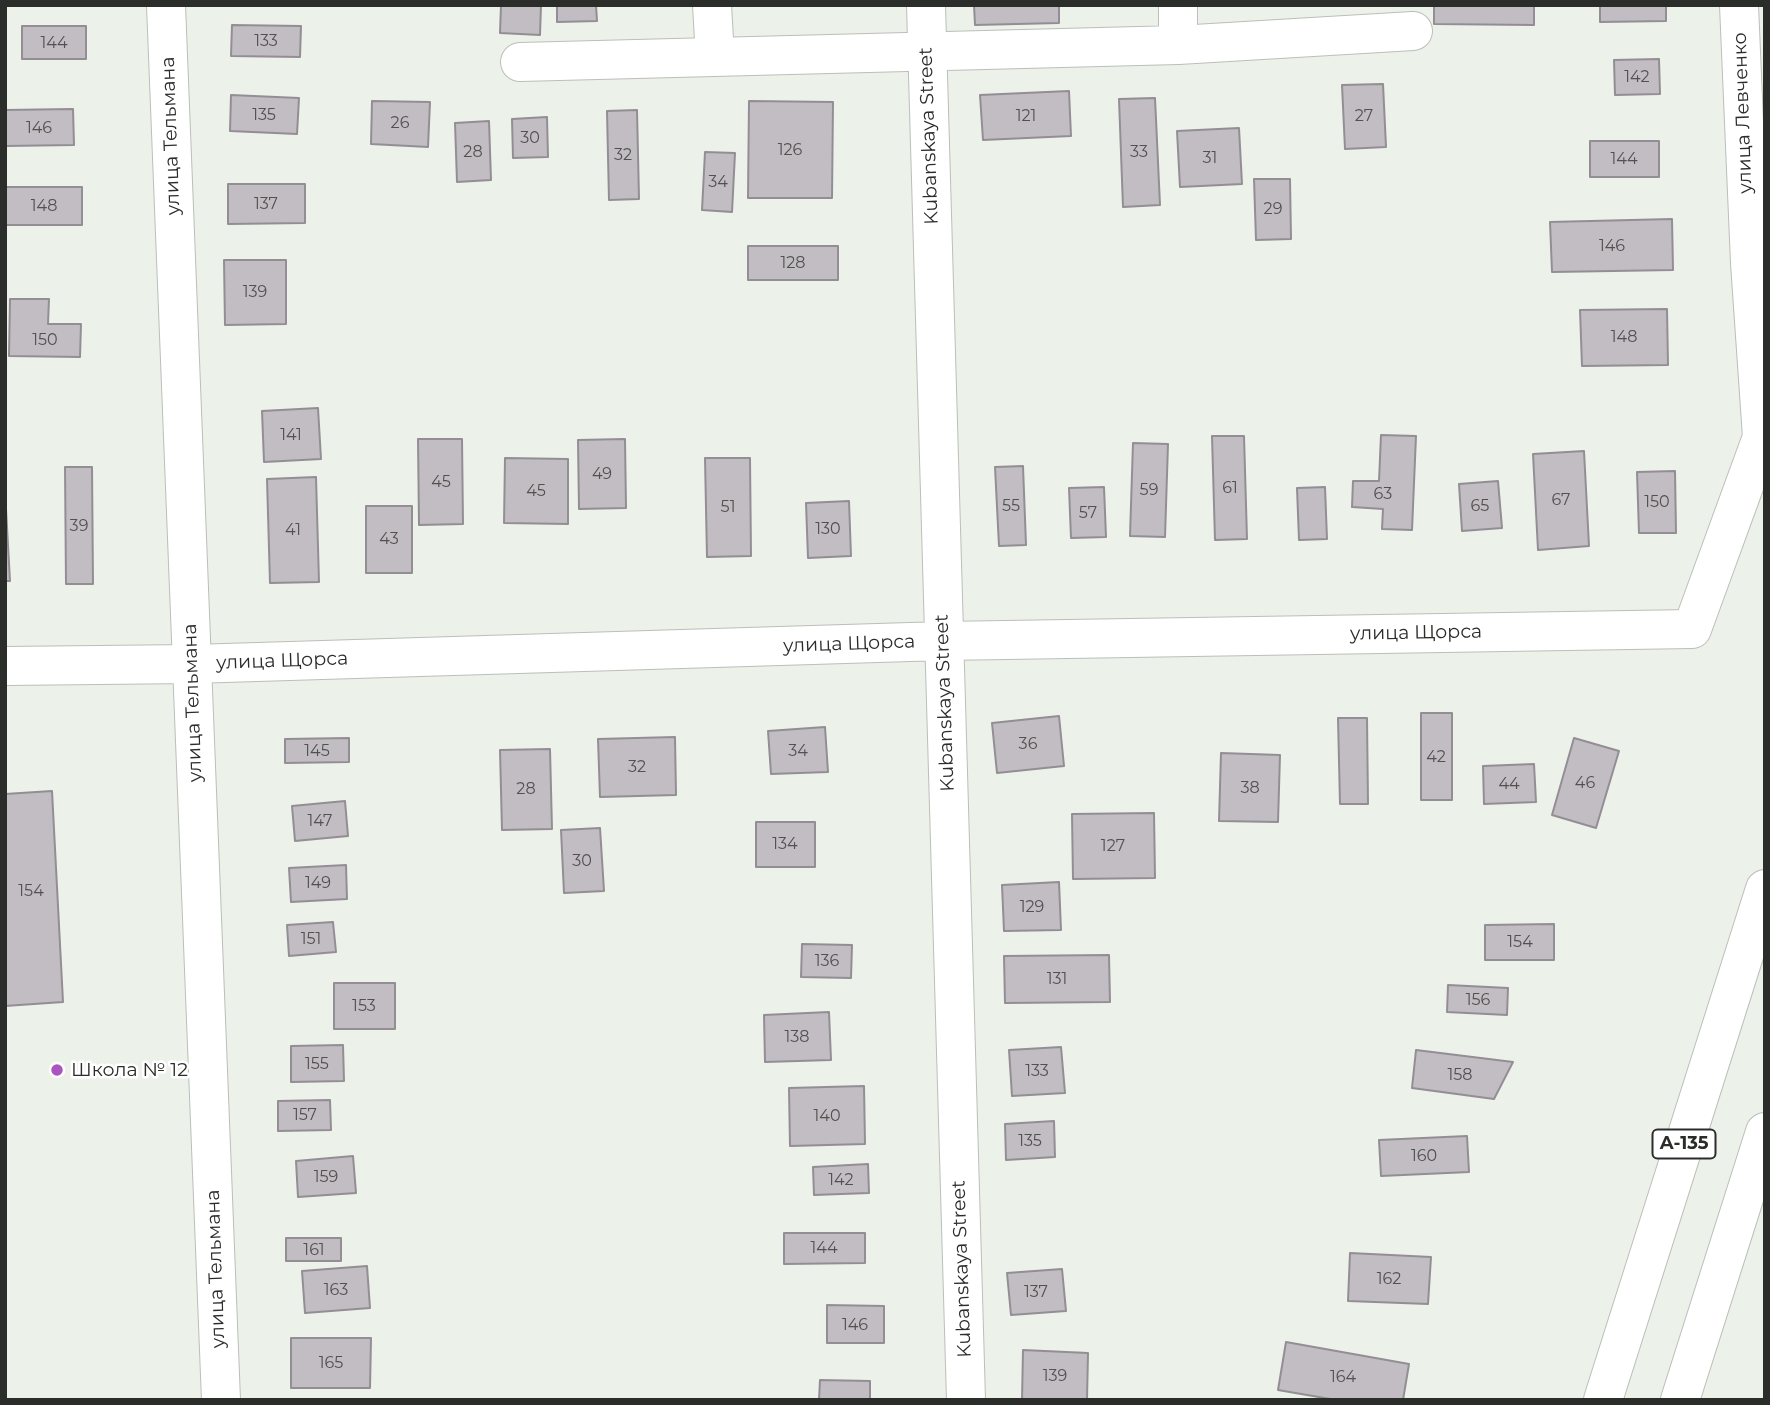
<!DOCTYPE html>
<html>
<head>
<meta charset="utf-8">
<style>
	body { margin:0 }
	#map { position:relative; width:1770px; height:1405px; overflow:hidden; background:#ecf1ea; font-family:Montserrat,sans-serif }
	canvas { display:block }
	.frame { position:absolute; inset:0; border:7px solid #2b2d2a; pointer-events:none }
</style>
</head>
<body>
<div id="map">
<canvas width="1770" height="1405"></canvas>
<div class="frame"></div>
</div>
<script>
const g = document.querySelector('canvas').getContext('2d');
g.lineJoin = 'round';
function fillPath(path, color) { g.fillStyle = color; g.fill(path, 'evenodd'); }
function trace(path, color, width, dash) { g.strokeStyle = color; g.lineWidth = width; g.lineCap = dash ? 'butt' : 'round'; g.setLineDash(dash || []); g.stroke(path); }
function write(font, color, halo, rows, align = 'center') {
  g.font = font + ' Montserrat,sans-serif'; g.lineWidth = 5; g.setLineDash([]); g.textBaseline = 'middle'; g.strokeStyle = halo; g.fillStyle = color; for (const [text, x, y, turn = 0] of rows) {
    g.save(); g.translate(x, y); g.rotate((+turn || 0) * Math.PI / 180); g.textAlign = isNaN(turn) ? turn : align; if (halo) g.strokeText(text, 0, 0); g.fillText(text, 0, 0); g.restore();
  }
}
const building = new Path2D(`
	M501,5H541L540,35L500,33Z
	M557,5H596L597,21L557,22Z
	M974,5H1059V23L975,25Z
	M1434,5H1534V25L1434,24Z
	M1600,5H1666V21L1600,22Z
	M232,25L301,26L300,57L231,56Z
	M22,26H86V59H22Z
	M1659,59L1660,94L1615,95L1614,60Z
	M1383,84L1386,147L1345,149L1342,85Z
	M1069,91L1071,136L983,140L980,95Z
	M231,95L299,98L297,134L230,131Z
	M1155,98L1160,205L1123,207L1119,99Z
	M372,101L430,102L428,147L371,144Z
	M749,101L833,102L832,198H748Z
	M73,109L74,145L5,146V110Z
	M637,110L639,199L609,200L607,111Z
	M547,117L548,157L513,158L512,119Z
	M489,121L491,180L457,182L455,123Z
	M1239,128L1242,184L1180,187L1177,131Z
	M1590,141H1659V177H1590Z
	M705,152L735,153L732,212L702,210Z
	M1254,179H1290L1291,239L1256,240Z
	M228,184H305V223L228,224Z
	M5,187H82V225H5Z
	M1672,219L1673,270L1552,272L1550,222Z
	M748,246H838V280H748Z
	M224,260H286V324L225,325Z
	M10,299H49L48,324H81L80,357L9,356Z
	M1667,309L1668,365L1582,366L1580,310Z
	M318,408L321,459L264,462L262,411Z
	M1381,435L1416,436L1412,530L1382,529L1383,509L1352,507L1353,481H1379Z
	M1212,436H1244L1247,539L1215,540Z
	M418,439H462L463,524L419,525Z
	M625,439L626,508L579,509L578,440Z
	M1133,443L1168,444L1165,537L1130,536Z
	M1584,451L1589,546L1538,550L1533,454Z
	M505,458L568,459V524L504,523Z
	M705,458H750L751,556L707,557Z
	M1023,466L1026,545L999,546L995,467Z
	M65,467H92L93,584H66Z
	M1675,471L1676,533H1639L1637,472Z
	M316,477L319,582L270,583L267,479Z
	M1498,481L1502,528L1462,531L1459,484Z
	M1104,487L1106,537L1071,538L1069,488Z
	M1325,487L1327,539L1299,540L1297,488Z
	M5,491L10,581H5Z
	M849,501L851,556L808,558L806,503Z
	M366,506H412V573H366Z
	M1421,713H1452V800H1421Z
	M1059,716L1064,766L997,773L992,723Z
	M1338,718H1367L1368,804H1340Z
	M825,727L828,772L771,774L768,731Z
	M675,737L676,795L600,797L598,739Z
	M349,738V762L285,763V739Z
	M1574,738L1619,751L1596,828L1552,815Z
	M550,749L552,829L502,830L500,750Z
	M1221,753L1280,755L1278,822L1219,821Z
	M1534,764L1536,802L1484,804L1483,766Z
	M52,791L63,1002L5,1006V794Z
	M345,801L348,836L295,841L292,806Z
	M1154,813L1155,878L1073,879L1072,814Z
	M756,822H815V867H756Z
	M600,828L604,891L564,893L561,830Z
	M346,865L347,899L291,902L289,868Z
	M1059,882L1061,930L1004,931L1002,885Z
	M333,922L336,952L289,956L287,925Z
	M1554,924V960H1485V925Z
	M802,944L852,945L851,978L801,977Z
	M1109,955L1110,1002L1005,1003L1004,956Z
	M334,983H395V1029H334Z
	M1448,985L1508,988L1507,1015L1447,1012Z
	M829,1012L831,1060L765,1062L764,1015Z
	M343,1045L344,1081L291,1082V1046Z
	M1061,1047L1065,1093L1012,1096L1009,1050Z
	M1416,1050L1513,1062L1494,1099L1412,1088Z
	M864,1086L865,1144L790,1146L789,1088Z
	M330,1100L331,1130L278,1131V1101Z
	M1054,1121L1055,1157L1006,1160L1005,1124Z
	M1467,1136L1469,1172L1381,1176L1379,1140Z
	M353,1156L356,1193L298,1197L296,1161Z
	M868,1164L869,1193L814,1195L813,1167Z
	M784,1233H865V1263L784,1264Z
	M286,1238H341V1261H286Z
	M1350,1253L1431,1257L1428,1304L1348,1301Z
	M367,1266L370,1308L305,1313L302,1271Z
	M1062,1269L1066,1311L1011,1315L1007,1273Z
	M827,1305L884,1306V1343H827Z
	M291,1338H371L370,1388H291Z
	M1286,1342L1409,1364L1403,1400H1336L1278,1390Z
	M1023,1350L1088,1353L1087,1400H1022Z
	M820,1380L870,1381V1400H819Z`);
fillPath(building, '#c2bdc3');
trace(building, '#938e94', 2);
const minor = new Path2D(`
	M166,5L221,1400
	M712,5L715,57
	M926,5L966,1400
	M1178,45L1413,31
	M520,62L1178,45V5
	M5,666L192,664L943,641L1692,629L1762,437L1750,263L1739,5`);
const highway = new Path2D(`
	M1603,1400L1765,889
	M1680,1400L1765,1132`);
trace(minor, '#bbbfb9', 40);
trace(highway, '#bbbfb9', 40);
trace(minor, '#fff', 38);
trace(highway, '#fff', 38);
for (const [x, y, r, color] of [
	[57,1070,7,"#ab53bf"]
]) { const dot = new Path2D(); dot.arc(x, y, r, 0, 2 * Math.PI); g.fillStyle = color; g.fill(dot); trace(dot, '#fff', 2.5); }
write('16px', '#515150', null, [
	["133",266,41],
	["144",54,43],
	["142",1637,77],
	["135",264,115],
	["121",1026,116],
	["27",1364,116],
	["26",400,123],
	["146",39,128],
	["30",530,138],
	["126",790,150],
	["28",473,152],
	["33",1139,152],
	["32",623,155],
	["31",1210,158],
	["144",1624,159],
	["34",718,182],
	["137",266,204],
	["148",44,206],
	["29",1273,209],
	["146",1612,246],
	["128",793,263],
	["139",255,292],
	["148",1624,337],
	["150",45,340],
	["141",291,435],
	["49",602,474],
	["45",441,482],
	["61",1230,488],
	["59",1149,490],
	["45",536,491],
	["63",1383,494],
	["67",1561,500],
	["150",1657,502],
	["55",1011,506],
	["65",1480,506],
	["51",728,507],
	["57",1088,513],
	["39",79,526],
	["130",828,529],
	["41",293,530],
	["43",389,539],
	["36",1028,744],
	["145",317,751],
	["34",798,751],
	["42",1436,757],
	["32",637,767],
	["46",1585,783],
	["44",1509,784],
	["38",1250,788],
	["28",526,789],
	["147",320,821],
	["134",785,844],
	["127",1113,846],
	["30",582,861],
	["149",318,883],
	["154",31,891],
	["129",1032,907],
	["151",311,939],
	["154",1520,942],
	["136",827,961],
	["131",1057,979],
	["156",1478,1000],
	["153",364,1006],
	["138",797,1037],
	["155",317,1064],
	["133",1037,1071],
	["158",1460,1075],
	["157",305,1115],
	["140",827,1116],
	["135",1030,1141],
	["160",1424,1156],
	["159",326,1177],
	["142",841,1180],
	["144",824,1248],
	["161",314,1250],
	["162",1389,1279],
	["163",336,1290],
	["137",1036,1292],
	["146",855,1325],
	["165",331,1363],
	["139",1055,1376],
	["164",1343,1377]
]);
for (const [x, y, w] of [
	[1684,1144,63]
]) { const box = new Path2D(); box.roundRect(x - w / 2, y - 14.5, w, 29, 5); g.fillStyle = '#fff'; g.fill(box); trace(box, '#2b2d2a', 2); }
write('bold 18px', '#2b2d2a', null, [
	["А-135",1684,1144]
]);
write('19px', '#2b2d2a', '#fff', [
	["улица Левченко",1743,113,-92],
	["улица Тельмана",171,136,-92],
	["Kubanskaya Street",929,136,-92],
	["улица Щорса",1416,633,-1],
	["улица Щорса",849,644,-2],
	["улица Щорса",282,661,-2],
	["улица Тельмана",193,703,-92],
	["Kubanskaya Street",945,703,-92],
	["улица Тельмана",216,1269,-92],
	["Kubanskaya Street",962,1269,-92]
]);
write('19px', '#2b2d2a', '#fff', [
	["Школа № 12",71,1070]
], 'left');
</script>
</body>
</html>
